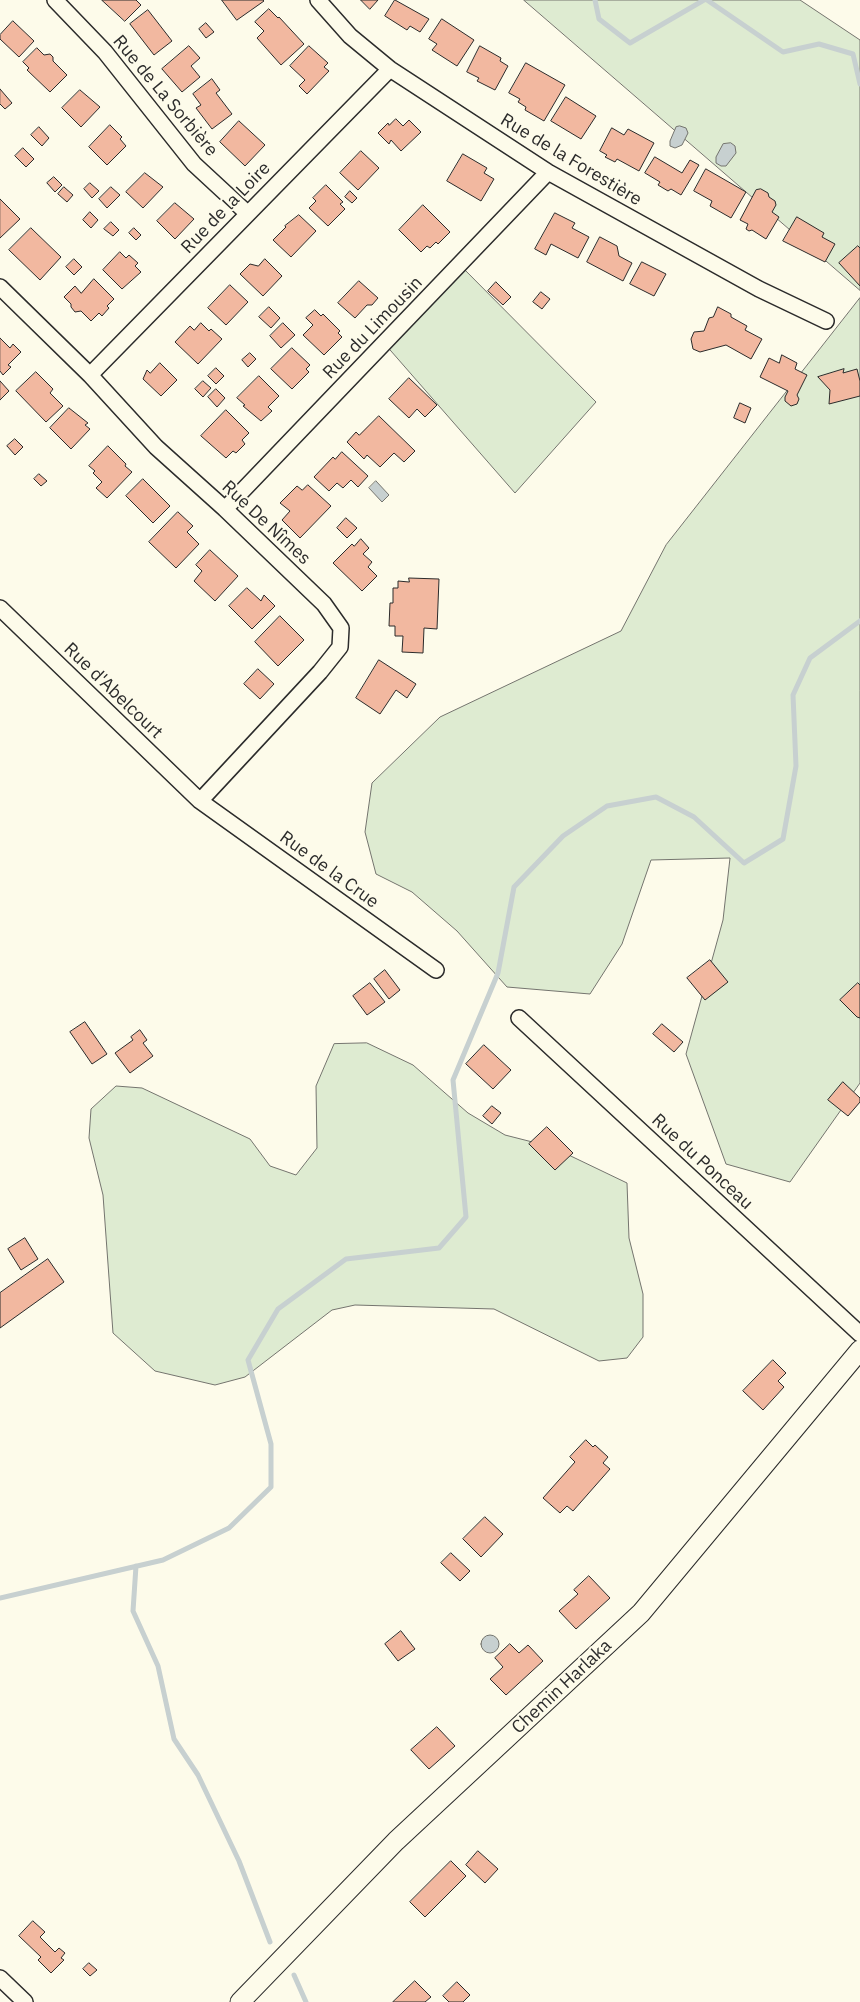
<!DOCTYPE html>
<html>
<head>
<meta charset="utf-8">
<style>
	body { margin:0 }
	canvas { display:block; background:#fdfbea }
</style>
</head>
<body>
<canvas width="860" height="2002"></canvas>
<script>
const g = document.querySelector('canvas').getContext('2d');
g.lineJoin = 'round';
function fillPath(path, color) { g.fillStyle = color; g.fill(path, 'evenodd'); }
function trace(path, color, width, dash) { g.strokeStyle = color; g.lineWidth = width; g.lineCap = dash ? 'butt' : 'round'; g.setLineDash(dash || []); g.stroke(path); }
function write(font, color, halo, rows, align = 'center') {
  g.font = font + ' "IBM Plex Sans",sans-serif'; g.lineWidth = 4; g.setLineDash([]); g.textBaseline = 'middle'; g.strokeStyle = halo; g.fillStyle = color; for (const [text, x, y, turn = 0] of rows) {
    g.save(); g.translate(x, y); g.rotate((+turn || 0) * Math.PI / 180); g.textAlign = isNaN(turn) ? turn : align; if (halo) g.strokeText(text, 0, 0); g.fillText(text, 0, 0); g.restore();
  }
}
const green = new Path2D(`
	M524,0H800L860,40V290Z
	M459,264L596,402L515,493L384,343Z
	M860,298V1083L790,1182L726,1164L686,1054L723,920L730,858L651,860L622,944L590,994L507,987L457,931L412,892L376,874L365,832L372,783L440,717L621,631L666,545Z
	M367,1043L413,1065L468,1113L505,1135L552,1147L627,1183L629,1238L643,1294V1337L627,1358L599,1361L494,1309L355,1305L332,1310L245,1377L215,1385L155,1371L113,1333L103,1195L89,1138L91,1109L116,1086L142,1088L250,1139L270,1166L296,1175L317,1148L316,1086L334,1044Z`);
fillPath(green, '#deebd1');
trace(green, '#74746e', 1);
const water = new Path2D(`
	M680,126L686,128L688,133L682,145L675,148L670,146V141L676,127Z
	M731,143L735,146L736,153L726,166H721L716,163V157L723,144Z
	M376,481L389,495L382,502L369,488Z
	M481 1644a9 9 0 1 1 18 0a9 9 0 1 1-18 0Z`);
fillPath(water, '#c7d0d0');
trace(water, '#74746e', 1);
trace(new Path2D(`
	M595,0L599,19L630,43L704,0
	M707,0L783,52L819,44L853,54L860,84
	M136,1566L133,1611L158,1666L174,1739L198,1775L239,1861L270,1942
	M0,1598L163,1560L229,1528L271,1487V1444L248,1360L278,1309L346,1259L439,1248L466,1217L453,1080L498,973L514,887L563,836L607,806L656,797L694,817L744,863L783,839L796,766L793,695L810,658L860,621
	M294,1975L306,2002`), '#c7d0d0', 5);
const building = new Path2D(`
	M102,0H136L141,5L125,21Z
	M222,0H263L264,1L237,20Z
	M361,0H378L370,9Z
	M395,0L429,19L420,32L410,26L407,30L385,16Z
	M269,9L278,18L279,17L304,44L281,65L257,38L264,31L255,22Z
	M148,10L172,41L154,55L130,24Z
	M442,19L474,40L457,66L432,50L437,44L429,39Z
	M13,21L34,41L19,57L0,39V35Z
	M206,23L214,32L206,38L199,29Z
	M189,46L200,58L191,66L200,77L182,92L162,69Z
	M309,46L328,63L324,67L329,71L307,94L299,86L305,80L290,66Z
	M480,46L501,58L500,61L508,66L495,90L477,81L479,78L467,72Z
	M37,48L44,55L50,54L53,57V61L67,75L50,92L27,70L29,68L23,62Z
	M526,63L565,85L544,121L525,110L526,107L518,102L520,99L509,93Z
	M212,79L220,90L216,93L232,114L212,129L196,108L201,105L193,94Z
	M0,89L12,103L5,109L0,104Z
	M80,90L100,107L81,127L62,108Z
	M566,97L596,116L581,139L551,121Z
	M396,119L403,126L409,120L421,132L401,151L391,140L389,144L378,133L388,123L389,125Z
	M239,121L265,145L245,166L220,142Z
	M110,125L122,137L120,139L126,146L107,165L89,147Z
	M39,127L49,138L42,146L31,135Z
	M612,128L624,135L628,129L654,143L639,171L617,159L615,162L605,157L607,155L600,151Z
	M23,148L34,159L26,167L15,156Z
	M361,151L379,168L358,190L340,173Z
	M463,154L487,168L484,173L494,179L481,201L447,181Z
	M655,157L682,173L690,160L699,165L681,195L671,189L668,191L658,185L660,182L645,173Z
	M706,169L746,192L731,218L710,206L712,201L694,191Z
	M145,173L163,187L143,208L126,192Z
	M54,177L62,185L55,192L47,183Z
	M90,183L99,191L92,198L84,189Z
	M326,185L343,202L340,204L345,209L328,226L309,208L316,201L313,198Z
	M64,187L73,195L67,202L58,194Z
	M111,187L120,195L107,208L99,199Z
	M761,189L768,193L769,197L775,201L776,205L772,212L779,217L766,239L752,230L749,231L746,229L748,224L740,220L756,190Z
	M350,191L357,198L352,203L345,197Z
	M0,199L20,219L0,238Z
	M175,203L194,219L175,239L157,221Z
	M423,205L450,232L438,244L436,242L430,248L427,246L421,252L399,230Z
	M90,212L98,220L91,228L83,220Z
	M555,213L575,223L572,228L589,237L578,258L551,244L546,255L535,249Z
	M299,215L316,231L291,257L273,240L286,227L285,226Z
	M797,217L824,233L822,237L835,244L825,262L783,241Z
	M111,222L119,230L113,236L104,229Z
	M31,228L61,257L40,280L9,250Z
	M134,228L141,235L136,240L129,233Z
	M600,237L617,246L619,256L632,263L623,281L587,262Z
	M858,246L860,248V286L839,263Z
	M120,252L126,258L129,255L138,263L135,266L141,272L122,289L103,270Z
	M74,259L82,267L74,275L66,267Z
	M265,259L282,276L263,296L240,274L250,264L258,266Z
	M642,262L666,274L654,296L630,284Z
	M94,279L114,299L107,306L109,308L102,316L99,313L91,321L81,311L75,312L71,307V304L64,297L75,286L81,293Z
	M359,281L378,298L372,305H367L355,318L338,303Z
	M496,282L511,297L503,305L488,291Z
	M230,285L248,302L226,325L208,308Z
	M541,292L550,299L542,309L533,302Z
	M269,307L280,318L271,328L259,317Z
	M718,307L731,314V317L747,326L745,330L762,339L751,359L726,345L700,352L693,349L691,339L694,332L704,331L709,318L713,317Z
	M315,310L321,316L323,314L340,331L338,333L342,337L324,355L303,335L313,325L306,318Z
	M201,323L209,331L211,329L222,339L198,364L175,342L190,326L194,330Z
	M283,323L295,335L281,348L270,336Z
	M0,338L10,348L13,344L21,352L8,365L11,367L3,375L0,371Z
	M292,348L310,365L306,369L309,372L292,389L271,369Z
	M250,353L256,359L248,367L242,360Z
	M782,355L797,363L795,369L807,375L797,395L799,399L797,404L791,406L785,401V397L788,391L760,377L769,358L779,363Z
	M160,363L177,380L161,396L143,379L147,370L150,373Z
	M216,368L224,376L216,384L208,376Z
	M844,369L843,373L857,369L860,381V396L829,404L830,390L818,377Z
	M36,372L53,389L50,393L63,406L46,422L16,391Z
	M259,376L279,396L268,407L272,411L261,421L243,406L245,405L237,398Z
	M409,378L437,405L425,417L417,409L409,418L389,399Z
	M0,381L9,391L0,400Z
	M203,381L211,388L203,397L195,389Z
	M216,389L225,398L217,407L208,397Z
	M740,403L751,408L745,423L734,418Z
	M69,408L88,423L85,425L90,429L71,449L50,428Z
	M226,410L249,433L242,440L245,444L236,453L233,451L226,458L201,436Z
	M379,416L415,451L404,462L394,453L380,467L367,455L364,459L347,442L356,432L359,435Z
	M15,439L23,447L15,455L7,446Z
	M108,446L126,464L125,466L132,472L107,498L96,488L102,482L93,473L95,471L89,466Z
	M342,452L368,476L358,487L351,480L343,488L337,483L329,491L314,477L333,457L335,459Z
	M39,474L47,481L41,486L34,479Z
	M143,479L170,506L153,523L126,496Z
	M308,485L331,506L300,538L282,520L290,511L280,503L297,486L302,490Z
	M178,512L193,526L187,532L199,544L176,568L149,542Z
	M346,518L357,528L347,538L337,528Z
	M361,539L369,548L363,554L372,562L368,567L377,576L362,591L333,563L352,544L354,546Z
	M210,550L238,576L215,601L194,581L202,571L196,565Z
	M409,578L439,579L437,629L424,628L423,653L402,652L403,636H395V626H389L390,603H393V588H398V581L409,582Z
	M247,588L261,601L264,595L275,606L252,629L229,606Z
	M280,616L304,640L278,666L255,642Z
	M379,660L416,684L407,698L396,690L380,714L356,698Z
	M258,669L274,684L260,699L244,684Z
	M710,960L728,982L705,1000L687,978Z
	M385,970L400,990L389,999L374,979Z
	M370,983L385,1002L367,1015L353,996Z
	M858,983L860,985V1018L857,1017L840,1000Z
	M85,1022L107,1054L92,1064L70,1032Z
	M662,1024L683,1042L674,1052L653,1034Z
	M140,1030L147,1040L143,1043L153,1056L130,1073L115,1053L133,1040L131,1037Z
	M484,1045L511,1070L493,1089L466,1064Z
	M843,1082L860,1098V1102L848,1116L828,1100Z
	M492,1106L501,1113L492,1124L483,1116Z
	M547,1127L573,1153L555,1170L529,1144Z
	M25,1238L38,1259L21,1270L8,1249Z
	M48,1259L64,1282L0,1328V1293Z
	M773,1360L786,1373L778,1381L784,1387L763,1410L743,1391Z
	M586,1440L593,1447L595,1445L608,1457L603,1463L610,1469L573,1511L567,1506L560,1513L543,1498L575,1462L570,1457Z
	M485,1517L503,1534L481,1557L463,1539Z
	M451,1553L470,1571L460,1581L441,1563Z
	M589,1576L610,1598L576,1629L559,1611L578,1594L574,1590Z
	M401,1631L415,1649L398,1661L385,1644Z
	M510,1644L519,1653L528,1645L543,1661L506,1695L490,1679L503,1667L495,1658Z
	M437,1727L455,1746L429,1769L411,1750Z
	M478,1851L498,1869L485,1883L466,1865Z
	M451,1861L466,1876L425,1917L410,1902Z
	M33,1921L45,1932L40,1937L55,1952L59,1948L65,1953L61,1958L64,1960L51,1973L38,1960L41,1957L19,1936Z
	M89,1963L97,1970L90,1976L83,1969Z
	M415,1981L431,1997L425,2002H393Z
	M457,1982L470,1995L463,2002H449L443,1996Z`);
fillPath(building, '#f2b8a0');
trace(building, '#2b2b2b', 1);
const minor = new Path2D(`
	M55,0L105,52L194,164L247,213
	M318,0L350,36L390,69L548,172L759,289L826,321
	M0,287L90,375L156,447L225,509L324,604L341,628L340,647L320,672L200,801
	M90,375L390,69
	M225,509L548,172
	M0,608L200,801L436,970
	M519,1018L860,1334
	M0,1978L25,2002`);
const tertiary = new Path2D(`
	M240,2002L396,1841L641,1613L860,1350`);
trace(minor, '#2b2b2b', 18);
trace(tertiary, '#2b2b2b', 21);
trace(minor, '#fdfbea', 15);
trace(tertiary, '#fdfbea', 19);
write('18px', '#2b2b2b', '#fdfbea', [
	["Rue de La Sorbière",165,96,50],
	["Rue de la Forestière",571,160,31],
	["Rue de la Loire",226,208,-46],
	["Rue du Limousin",373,328,-46],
	["Rue De Nîmes",266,523,43],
	["Rue d'Abelcourt",113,691,44],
	["Rue de la Crue",329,870,36],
	["Rue du Ponceau",702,1162,43],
	["Chemin Harlaka",562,1687,-43]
]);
</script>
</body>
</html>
